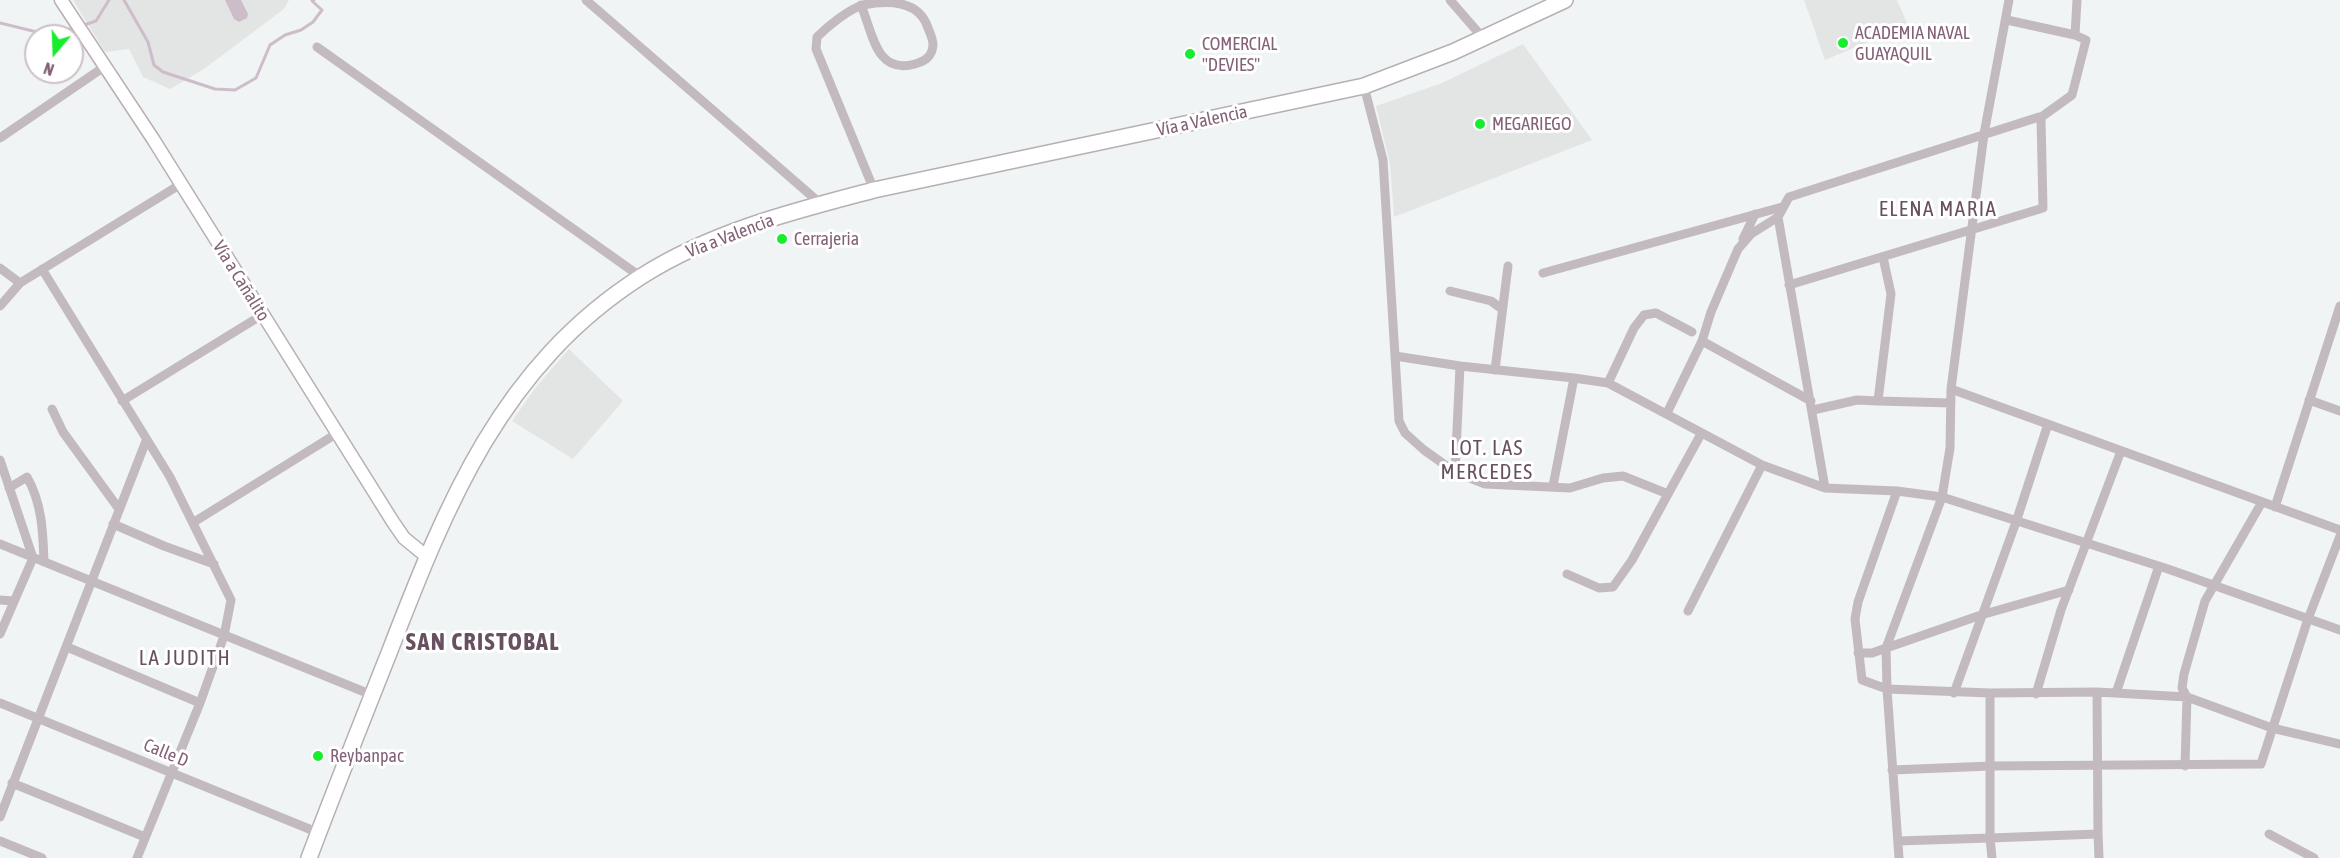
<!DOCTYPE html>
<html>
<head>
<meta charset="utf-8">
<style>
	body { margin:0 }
	#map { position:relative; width:2340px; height:858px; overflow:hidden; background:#f0f4f4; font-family:"Asap Condensed",sans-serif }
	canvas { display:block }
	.north { position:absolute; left:24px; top:24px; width:60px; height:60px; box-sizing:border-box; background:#fff; border:2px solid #cdc0c9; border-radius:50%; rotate:199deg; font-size:16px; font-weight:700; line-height:24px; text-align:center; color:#836178 }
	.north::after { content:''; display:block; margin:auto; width:21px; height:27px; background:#17ed2e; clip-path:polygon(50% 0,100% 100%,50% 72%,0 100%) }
</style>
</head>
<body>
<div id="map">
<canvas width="2340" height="858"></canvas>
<div class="north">N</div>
</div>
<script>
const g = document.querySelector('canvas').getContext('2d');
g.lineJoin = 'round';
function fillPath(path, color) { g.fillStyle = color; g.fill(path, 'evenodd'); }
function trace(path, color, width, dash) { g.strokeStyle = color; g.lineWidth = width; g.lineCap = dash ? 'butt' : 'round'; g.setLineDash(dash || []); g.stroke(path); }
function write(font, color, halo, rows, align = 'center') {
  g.font = font + ' "Asap Condensed",sans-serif'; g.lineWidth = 6; g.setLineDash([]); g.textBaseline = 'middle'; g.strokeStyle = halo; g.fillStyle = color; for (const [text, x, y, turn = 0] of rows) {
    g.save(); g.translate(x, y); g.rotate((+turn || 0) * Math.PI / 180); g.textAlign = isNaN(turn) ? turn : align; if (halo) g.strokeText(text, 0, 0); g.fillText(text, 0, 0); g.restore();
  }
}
fillPath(new Path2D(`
	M73,0H289L284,9L204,69L170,89L143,77L129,49L105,52Z
	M1804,0H1897L1908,25L1825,60Z
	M1523,44L1592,140L1394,217L1390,164L1376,106L1442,83Z
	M569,349L623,401L573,459L512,421L536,387Z`), '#e3e5e5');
fillPath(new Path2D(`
	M225,0H241L248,14L247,18L239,22L234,19Z`), '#cdbdcb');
trace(new Path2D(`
	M124,0L148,42L154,65L163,72L215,89L235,90L256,78L270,45L285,35L301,30L313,22L322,10L312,1L314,0
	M0,23L41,33L75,28
	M81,26L96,21L109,0`), '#cdbdcb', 3);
const secondary = new Path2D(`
	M61,0L153,139L393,522L404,538L426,556`);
const trunk = new Path2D(`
	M309,858C335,789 362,721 389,653C447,503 501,366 642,276C713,231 794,211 874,190L1364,86L1453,52L1565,0`);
trace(secondary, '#baaeb6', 15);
trace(trunk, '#b7afb5', 18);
trace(new Path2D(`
	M586,0L821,204
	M1450,0L1483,38
	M2009,0L1984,134L1951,389L1950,448L1942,497L1886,648L1887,689L1990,693L2097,692L2187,697L2272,728L2340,744
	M861,5C873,34 876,75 915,64C925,61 932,57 933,45C933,39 930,33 928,28C919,0 889,0 863,5C849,9 828,26 817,37L816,49L874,190
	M2007,20L2075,35
	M317,47L641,277
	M1364,86L1383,160L1399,421L1405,433L1424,450L1455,472L1485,484L1570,488L1603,478L1623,476L1668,494L1632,560L1613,587L1599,588L1567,574
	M2040,118L2072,95L2086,40L2075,35L2077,0
	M0,138L104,67
	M1778,217L1789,197L2039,117L2041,119L2043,208L1789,285
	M1743,239L1755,214
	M1883,257L1891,294L1878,401L1951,403
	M0,268L20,283
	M42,269L170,477L231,600L224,636L200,703L137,858
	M1543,273L1782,207
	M1450,291L1491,301L1502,309
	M0,306L20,283L181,184
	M1702,341L1811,401
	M1395,356L1460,366L1455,472
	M1460,366L1574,378L1553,486
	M1495,370L1508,266
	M1574,378L1608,383L1762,465L1825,488L1778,217L1751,234L1738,249L1711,312L1702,341L1667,413
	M1608,383L1634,328L1644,315L1656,313L1692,332
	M1951,389L2340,530
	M2309,400L2340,411
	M122,401L262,315
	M52,409L63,432L119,509
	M1813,410L1857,400L1878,401
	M0,460L33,558L0,634
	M9,488L27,477C42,503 43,532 44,562
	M1825,488L1897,491L1942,497L2168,569L2340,630
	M1897,491L1858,602L1855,619L1862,680L1887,689L1899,858
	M1668,494L1701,434
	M2275,507L2340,306
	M194,522L336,434
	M113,524L164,546L214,564
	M0,544L372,695
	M0,600L14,601
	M1688,611L1762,465
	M67,647L200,703
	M1858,653H1872L1981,615L2069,590
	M2097,692L2098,834
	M1954,693L2016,522L2048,424
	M1990,693V838L2098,834L2099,858
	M2116,693L2159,566
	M2036,694L2061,610L2121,451
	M0,703L319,833
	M2185,766L2187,697L2182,688L2184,674L2205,601L2262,502
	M1892,770L1991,766L2261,764L2308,619L2340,536
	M12,783L145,837
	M0,817L146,441
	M2269,834L2314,858
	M0,841L42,858
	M1898,841L1990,838L1992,858`), '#c3bac0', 9);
trace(secondary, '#fff', 12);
trace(trunk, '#fff', 15);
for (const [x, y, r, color] of [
	[1843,43,6,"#17ed2e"],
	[1190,54,6,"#17ed2e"],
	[1480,124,6,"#17ed2e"],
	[782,239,6,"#17ed2e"],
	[318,756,6,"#17ed2e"]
]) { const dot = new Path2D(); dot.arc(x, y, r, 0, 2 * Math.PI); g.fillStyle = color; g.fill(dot); trace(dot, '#fff', 2); }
write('18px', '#836178', '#fff', [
	["ACADEMIA NAVAL",1855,33],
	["GUAYAQUIL",1855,54],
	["COMERCIAL",1202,44],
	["\"DEVIES\"",1202,65],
	["MEGARIEGO",1492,124],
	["Cerrajeria",794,239],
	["Reybanpac",330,756]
], 'left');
write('18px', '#836178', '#fff', [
	["Vía a Valencia",1202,121,-12],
	["Vía a Valencia",730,236,-21],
	["Vía a Cañalito",241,281,58],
	["Calle D",166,753,22]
]);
g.letterSpacing = '1.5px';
write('21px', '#675060', '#fff', [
	["ELENA MARIA",1938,209],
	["LOT. LAS",1487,448],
	["MERCEDES",1487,472],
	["LA JUDITH",185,658]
]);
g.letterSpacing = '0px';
g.letterSpacing = '1.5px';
write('bold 24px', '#675060', '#fff', [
	["SAN CRISTOBAL",483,642]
]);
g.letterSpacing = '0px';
</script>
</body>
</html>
